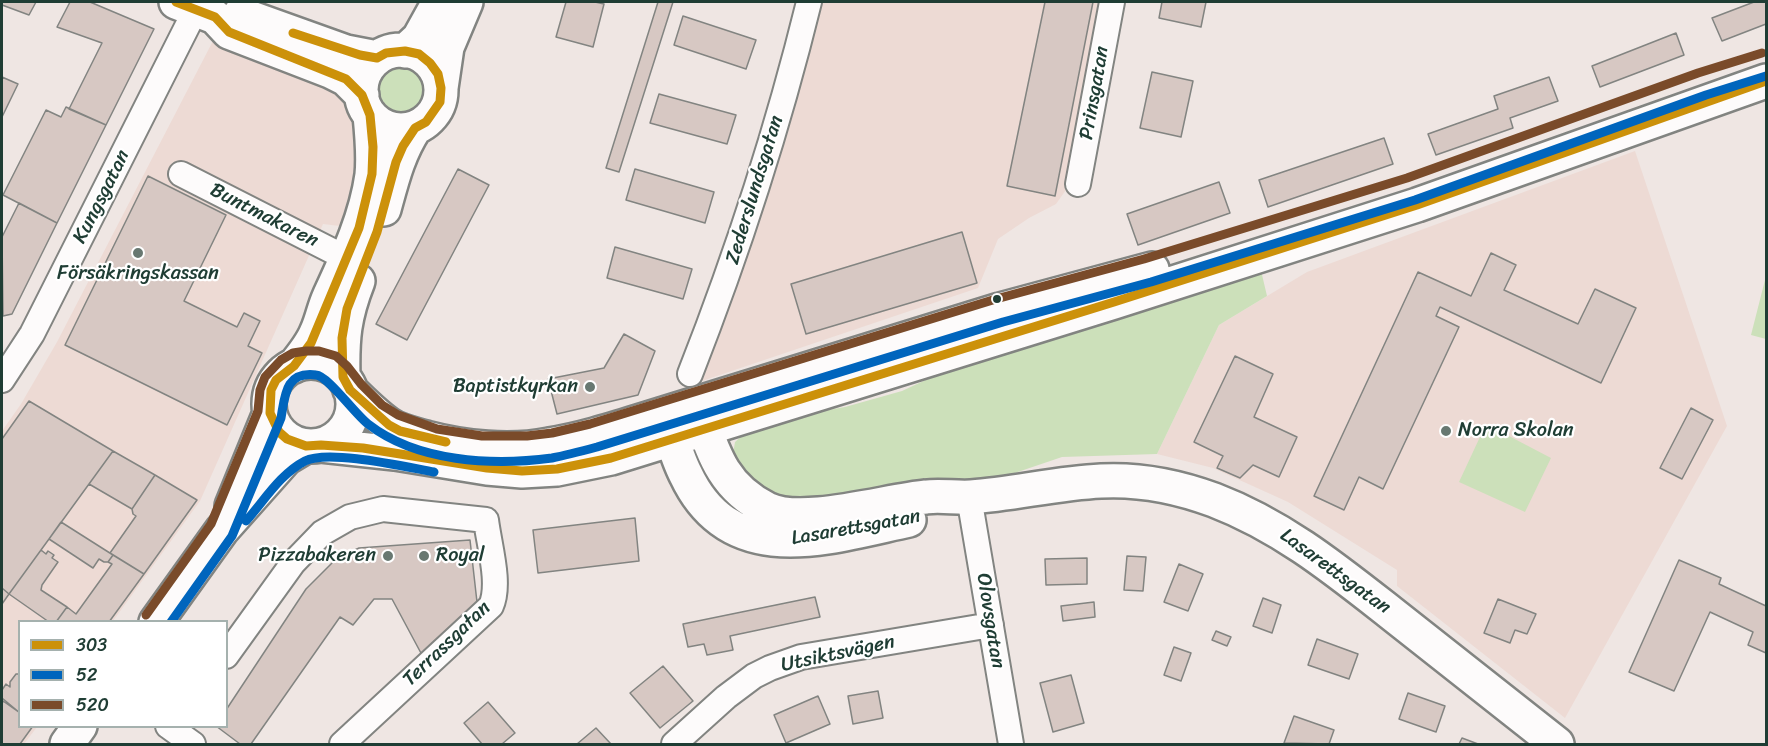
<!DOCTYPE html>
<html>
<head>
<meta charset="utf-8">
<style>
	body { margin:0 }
	#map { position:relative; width:1768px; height:746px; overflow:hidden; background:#efe6e3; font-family:Sriracha,sans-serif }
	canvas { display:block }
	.frame { position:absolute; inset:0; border:3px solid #1f3d34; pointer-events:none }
	.legend { position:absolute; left:18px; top:620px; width:210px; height:108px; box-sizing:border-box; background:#fff; border:2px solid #a5b1ae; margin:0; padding:8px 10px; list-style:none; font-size:18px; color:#1f3d34 }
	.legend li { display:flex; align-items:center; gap:12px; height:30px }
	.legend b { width:30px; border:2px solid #a5b1ae }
</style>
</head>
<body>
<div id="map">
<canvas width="1768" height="746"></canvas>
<div class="frame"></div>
<ul class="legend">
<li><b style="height:8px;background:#cc910a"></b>303</li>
<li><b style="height:8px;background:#0065bd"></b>52</li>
<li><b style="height:8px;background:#7a4b2a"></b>520</li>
</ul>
</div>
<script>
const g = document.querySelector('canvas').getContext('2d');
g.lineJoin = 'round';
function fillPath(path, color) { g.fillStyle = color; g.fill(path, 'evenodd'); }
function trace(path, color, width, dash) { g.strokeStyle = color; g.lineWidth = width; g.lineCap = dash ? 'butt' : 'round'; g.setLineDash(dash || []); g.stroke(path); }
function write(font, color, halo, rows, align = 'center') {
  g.font = font + ' Sriracha,sans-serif'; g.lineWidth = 4.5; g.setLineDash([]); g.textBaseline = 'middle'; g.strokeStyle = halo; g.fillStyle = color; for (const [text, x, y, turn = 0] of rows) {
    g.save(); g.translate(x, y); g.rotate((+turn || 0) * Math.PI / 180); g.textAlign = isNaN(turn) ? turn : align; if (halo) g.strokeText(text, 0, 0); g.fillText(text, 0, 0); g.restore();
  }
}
fillPath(new Path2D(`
	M816,2H1103L1068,187L1056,204L1029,218L998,239L978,288L696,383Z
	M215,37L328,78L357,112L362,129L348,227L323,224L200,501L113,621L20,622V726L37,727L24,744H2V431L21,404L57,342Z
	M1635,151L1727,426L1565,718L1397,586V570L1288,502L1213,468L1157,454L1219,325L1307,272Z`), '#eddad4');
fillPath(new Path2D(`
	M378 90a24 24 0 1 1 48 0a24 24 0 1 1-48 0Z
	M1259,262L1267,296L1219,325L1157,454L1062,457L1003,477L833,502L790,504L746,484L733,454L735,442L749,429L782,418L845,407L902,391L947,370Z
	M1766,276V339L1751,335Z
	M1486,424L1551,458L1525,512L1459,482Z`), '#cce0ba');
const building = new Path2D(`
	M2,2H36L29,15L2,5Z
	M70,2H90L154,29L106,125L69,109L102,43L57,27Z
	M566,2H595L604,4L593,47L556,37Z
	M658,2H673L619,172L606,168Z
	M1045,2H1093L1055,196L1007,186Z
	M1162,2H1206L1201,27L1159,18Z
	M1754,2H1766V24L1722,41L1712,18Z
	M683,16L756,40L746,69L674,45Z
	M1676,33L1684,55L1600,87L1592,66Z
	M1152,72L1193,81L1181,137L1140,128Z
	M2,77L18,84L2,117Z
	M1549,77L1558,101L1510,118L1513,128L1436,155L1428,134L1498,109L1494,96Z
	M659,94L736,115L727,144L650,123Z
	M66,107L106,125L57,223L3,195L46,110L61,117Z
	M1384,138L1393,164L1268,207L1259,180Z
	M458,169L489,185L407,340L376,324Z
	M635,169L714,192L705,223L626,200Z
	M148,176L226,215L184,301L237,327L244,313L260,321L248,346L262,353L227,425L65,345Z
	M1219,182L1230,213L1138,245L1127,214Z
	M19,203L57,223L12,314L3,316L2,237Z
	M962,232L977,283L806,334L791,284Z
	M615,247L692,269L683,299L607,278Z
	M1491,253L1516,265L1504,290L1578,324L1595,289L1636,308L1601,383L1440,307L1436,316L1459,327L1383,489L1359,477L1344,510L1314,496L1418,272L1471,296Z
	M624,334L655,351L638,395L557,414L548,379L604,368Z
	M1235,356L1273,374L1254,417L1297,437L1279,477L1253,465L1240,478L1217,468L1223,456L1194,442Z
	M29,401L113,451L9,594L2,588V439Z
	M1691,408L1713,420L1682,479L1660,468Z
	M113,451L155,475L132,509L89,484Z
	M155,475L197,500L144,574L110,553L136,516L133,514L132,509Z
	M635,518L639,561L538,573L533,530Z
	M61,522L113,555L108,562H104L99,559L93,568L49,539Z
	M470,540L478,611L422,655L392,599H374L353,625L340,617L251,744H240L216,726H226V710L306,589L337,558L359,548Z
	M41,550L46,554L48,551L54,555L52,558L58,562L42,585L41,590L67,607L56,622H49L9,594Z
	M113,555L144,574L109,622H56L67,607L76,614L112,564L108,562Z
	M1127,556L1146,557L1143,591L1124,590Z
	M1087,558V584L1046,585L1045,559Z
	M1679,560L1721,578L1719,584L1766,606V653L1748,645L1753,632L1710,612L1674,691L1629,672Z
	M1179,564L1203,574L1188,611L1164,602Z
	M2,588L9,594L2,604Z
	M815,597L820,617L730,636L733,650L707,655L704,644L688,647L683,624Z
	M1263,598L1281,605L1272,633L1253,626Z
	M1498,599L1536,614L1527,634L1515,630L1510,643L1484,633Z
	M1094,602L1095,617L1063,621L1061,606Z
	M1216,631L1231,637L1227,646L1212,640Z
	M1317,639L1358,654L1349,679L1308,665Z
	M1174,647L1191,653L1181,681L1164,675Z
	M663,666L693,701L660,728L630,693Z
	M16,674H20V713L2,698V690L6,684L10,687V682Z
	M1071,675L1084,723L1053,732L1040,683Z
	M878,691L883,718L853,724L848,696Z
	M1408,693L1445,706L1436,732L1399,719Z
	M818,696L830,724L786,743L774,715Z
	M3,701L20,713V726H33L20,744H2V703Z
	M488,702L515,733L502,744H482L464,723Z
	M1294,716L1334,730L1329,744L1284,743Z
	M596,728L611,744H577Z
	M1462,738L1478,744H1459Z`);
fillPath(building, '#d7c8c3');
trace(building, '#828481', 1.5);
const street = new Path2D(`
	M181,174L346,258
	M1078,184L1112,2
	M690,374C738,252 778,128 809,2
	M2,380L32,334L196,9
	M969,497L1011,744
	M226,656L293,563L322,533L350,517L383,509L486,520C489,545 501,584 491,606L342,744
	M168,726L193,744
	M674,744L726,697L754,676L770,668L801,657L991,625`);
const secondary = new Path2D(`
	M176,2L215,17L229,32L330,71L346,79L362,95
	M240,14L346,52L377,58
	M361 90a40 40 0 1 1 80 0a40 40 0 1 1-80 0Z
	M405,51L419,38L439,2
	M441,88L447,47L466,2
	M384,209C392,180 398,154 415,128
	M269 404a42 42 0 1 1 84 0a42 42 0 1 1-84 0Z
	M294,366C303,355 312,344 317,331C322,320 324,308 329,297C347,258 366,218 372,175C374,155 372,135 370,115
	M343,377C342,338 344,317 358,281
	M350,390C362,402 374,414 388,424C399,432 413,434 426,438C464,448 510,453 549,445C580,440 609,431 638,422L1000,310L1152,269
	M698,409C713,452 722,487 767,509C802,526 885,501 926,497C940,495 956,498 971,497C1014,494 1057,483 1101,481C1139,479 1179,487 1214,500C1282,526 1335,569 1391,613C1447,657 1502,701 1557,744
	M666,419C672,438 677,458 686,475C731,571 829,537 909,520
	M321,445L395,453L487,468L522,471L557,469L611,458L1114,302L1417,205L1766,81
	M232,506L270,413
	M156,622L222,530L286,458L306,446
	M67,744L80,726`);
trace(street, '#828481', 28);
trace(secondary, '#828481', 38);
trace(street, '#fdfbfb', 24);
trace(secondary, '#fdfbfb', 33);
trace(new Path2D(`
	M176,2L215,17L229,32L346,79L362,95L370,115L373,147L372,174L359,228L311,343L294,366L276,380L271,390L270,413L279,432L287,439L306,446L321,445L363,448L487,468L522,471L557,469L611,458L1114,302L1417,205L1766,81
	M293,33L360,55L377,58L386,53L405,51L419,54L430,63L438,74L441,88L440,102L426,122L415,128L403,146L396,162L377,232L347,309L342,338L343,377L350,390L389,425L400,431L446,442`), '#cc910a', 9);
trace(new Path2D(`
	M246,521C264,501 280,474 305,461C328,449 406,467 434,472
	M171,622L232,536L281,418C285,396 285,371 316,375C328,376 354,413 368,424C417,462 492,466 552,458C567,455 582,451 597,447L1003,322L1151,282L1415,200L1706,95L1766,76`), '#0065bd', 9);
trace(new Path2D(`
	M146,615L211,524L258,411L260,390L265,377L281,360L293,353L306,351H319L336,356L347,366L361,384L382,405L398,415L437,429L482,436H527L552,433L590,424L996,299L1144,259L1407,178L1698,73L1762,53`), '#7a4b2a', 9);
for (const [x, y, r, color] of [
	[138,253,6,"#687871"],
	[997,299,5,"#1f3d34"],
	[590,387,6,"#687871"],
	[1446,431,6,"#687871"],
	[388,556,6,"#687871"],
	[424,556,6,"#687871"]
]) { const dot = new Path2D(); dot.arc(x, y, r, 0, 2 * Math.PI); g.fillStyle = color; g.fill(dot); trace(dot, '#fff', 2); }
write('20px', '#1f3d34', '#fff', [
	["Prinsgatan",1095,93,-80],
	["Zederslundsgatan",755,190,-73],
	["Kungsgatan",102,197,-63],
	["Buntmakaren",264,216,27],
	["Lasarettsgatan",856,528,-10],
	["Lasarettsgatan",1335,572,36],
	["Olovsgatan",990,621,81],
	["Terrassgatan",447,644,-44],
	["Utsiktsvägen",838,654,-12]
]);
write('20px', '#1f3d34', '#fff', [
	["Försäkringskassan",138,274,"center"],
	["Baptistkyrkan",578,387],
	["Norra Skolan",1458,431,"left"],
	["Pizzabakeren",376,556],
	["Royal",436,556,"left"]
], 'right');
</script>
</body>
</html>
